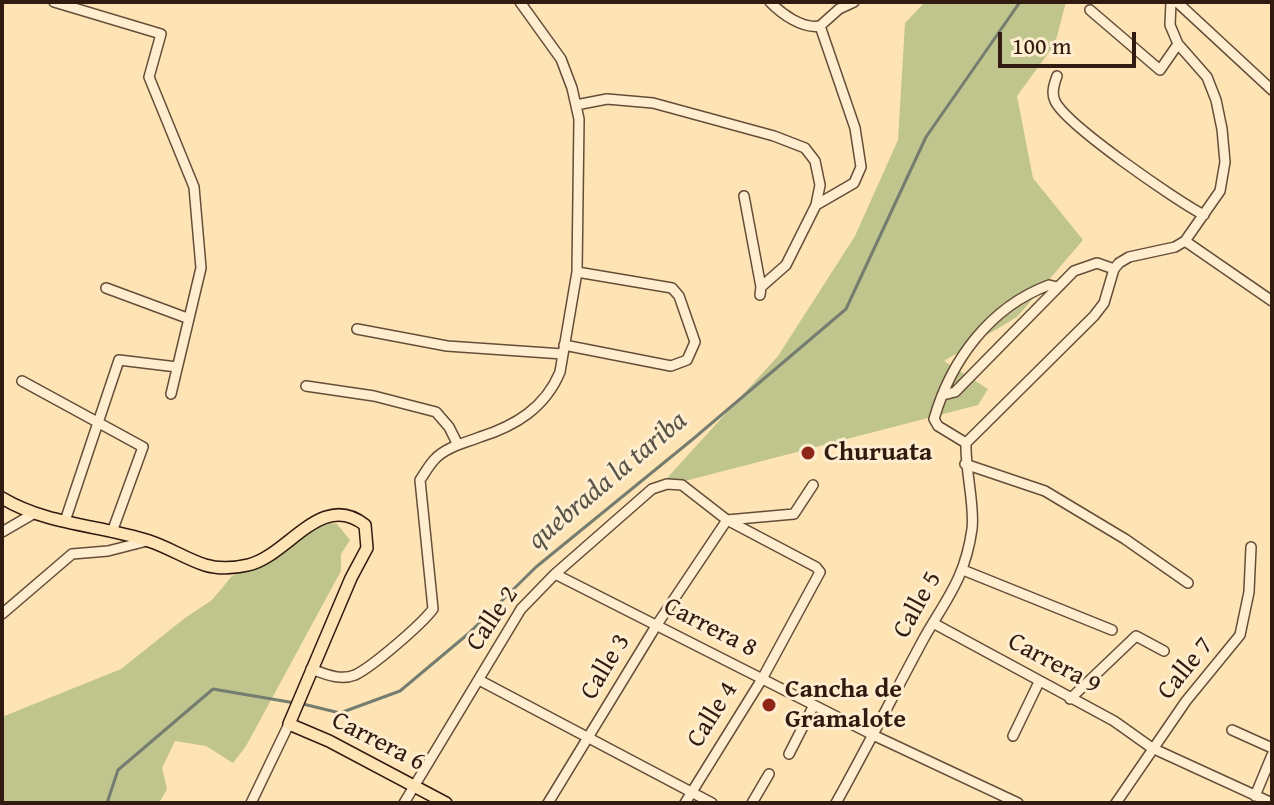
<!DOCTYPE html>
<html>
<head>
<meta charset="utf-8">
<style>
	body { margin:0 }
	#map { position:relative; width:1274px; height:805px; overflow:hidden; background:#fee4b4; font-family:"Gentium Book Plus",serif }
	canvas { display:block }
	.frame { position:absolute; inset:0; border:4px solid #311b10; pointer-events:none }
	.scale { position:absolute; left:998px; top:32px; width:138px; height:36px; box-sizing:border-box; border:4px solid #311b10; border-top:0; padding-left:10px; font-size:24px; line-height:28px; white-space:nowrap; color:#311b10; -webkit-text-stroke:6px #feedce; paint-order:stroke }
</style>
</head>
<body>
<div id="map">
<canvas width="1274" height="805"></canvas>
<div class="frame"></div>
<div class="scale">100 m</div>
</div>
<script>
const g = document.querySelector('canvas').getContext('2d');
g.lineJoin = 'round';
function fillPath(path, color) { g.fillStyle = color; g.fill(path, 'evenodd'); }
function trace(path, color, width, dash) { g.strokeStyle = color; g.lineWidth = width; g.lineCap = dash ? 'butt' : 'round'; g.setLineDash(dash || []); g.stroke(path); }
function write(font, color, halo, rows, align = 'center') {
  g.font = font + ' "Gentium Book Plus",serif'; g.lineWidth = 6; g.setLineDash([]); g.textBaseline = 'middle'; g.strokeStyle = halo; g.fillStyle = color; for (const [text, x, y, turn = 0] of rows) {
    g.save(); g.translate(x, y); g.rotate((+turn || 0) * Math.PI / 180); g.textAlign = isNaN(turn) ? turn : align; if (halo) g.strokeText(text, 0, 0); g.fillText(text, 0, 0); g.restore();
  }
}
fillPath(new Path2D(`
	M925,2H1066L1055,44L1017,96L1033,178L1083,240L1017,317L944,361L988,389L978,405L658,488L778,356L855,236L898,140L905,23Z
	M324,522L337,524L350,540L341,554V571L246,746L233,763L206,746L175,741L162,768L167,789L159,803H2V717L121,669L185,618L212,600L232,576L271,562Z`), '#c0c48d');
trace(new Path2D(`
	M303,704L340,713L400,691L468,634L536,567L693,439L846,309L926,137L1020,2
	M107,803L118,770L213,689L295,703`), '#747d6f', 3);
const minor = new Path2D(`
	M54,2L161,34L149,77L194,187L201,268L171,394
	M1177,2L1272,90
	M1090,10L1160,70L1178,44
	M820,26L839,9L854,2
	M1057,76C1054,84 1051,93 1055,101C1066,125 1177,201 1204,215
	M576,105L607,99L653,103L774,136L805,148L815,161L820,185L816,205
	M744,196L761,287
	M1185,241L1272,301
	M106,288L187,318
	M760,295L761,287L786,265L816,205L854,183L861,167L855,128L820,26C802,29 782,14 770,2
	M357,329L447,346L563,354
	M564,345L671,366L687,360L695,342L679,296L672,288L577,272
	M22,381L143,447L112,532
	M306,386L374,396L436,412L449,427L458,445
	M943,395L955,392L1074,271L1097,263L1114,269
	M966,443L938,426L934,419C951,360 990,307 1049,285L1057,287
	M965,464L1045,491L1125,539L1188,583
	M65,521L119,360L177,367
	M2,532L33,514
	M963,570L1112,630
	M555,574L873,735L1018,803
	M2,614L72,554L108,551L147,541
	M933,623L1114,721L1152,748L1272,803
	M311,669C325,674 340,681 355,675C372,667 421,625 433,609L420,480C425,473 429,465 435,459C446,447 465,443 480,437C515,426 545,408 560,372L577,272L579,119L572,88L561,59L520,2
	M479,680L712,803
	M1070,699L1136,636L1164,651
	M1232,730L1272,748
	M1013,736L1039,682
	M789,754L814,705
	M1255,796L1272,755
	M251,803L289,724
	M404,803L521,609L555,574L652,489L667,484L682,485L727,520L816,567L820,572L762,679L685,803
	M548,803L656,626L727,520L794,514L813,485
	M752,803L769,774
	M836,803C866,749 894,694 923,640C946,599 965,579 972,529C975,505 965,470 966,443L1094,316L1104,303L1114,269L1119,263L1129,257L1175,247L1185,241L1220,191L1225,162L1222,129L1216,100L1207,77L1178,44L1170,25L1171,2
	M1116,803L1186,701L1240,635L1249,592L1251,547`);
const major = new Path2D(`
	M2,498C47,525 100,525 149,541C168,547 186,559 205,565C218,569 235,568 248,565C288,556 321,490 365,525L367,548L351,578L289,724L329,741L446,803`);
trace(minor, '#644d39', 12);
trace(major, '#311b10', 14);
trace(minor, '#feedce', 9);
trace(major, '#fee4b4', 11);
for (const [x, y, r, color] of [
	[808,453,8,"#8f2418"],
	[769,705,8,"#8f2418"]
]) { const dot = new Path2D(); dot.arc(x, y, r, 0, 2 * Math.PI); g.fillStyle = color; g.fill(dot); trace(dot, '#feedce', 3); }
write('bold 26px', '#311b10', '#feedce', [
	["Churuata",824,453],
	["Cancha de",785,690],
	["Gramalote",785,720]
], 'left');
write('26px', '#311b10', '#feedce', [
	["Calle 5",918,605,-61],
	["Calle 2",493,619,-56],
	["Carrera 8",710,628,27],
	["Carrera 9",1054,664,28],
	["Calle 3",606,667,-59],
	["Calle 7",1186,669,-51],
	["Calle 4",713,715,-58],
	["Carrera 6",378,742,27]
]);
write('italic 28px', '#585448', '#feedce', [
	["quebrada la tariba",608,481,-40]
]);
</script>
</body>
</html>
